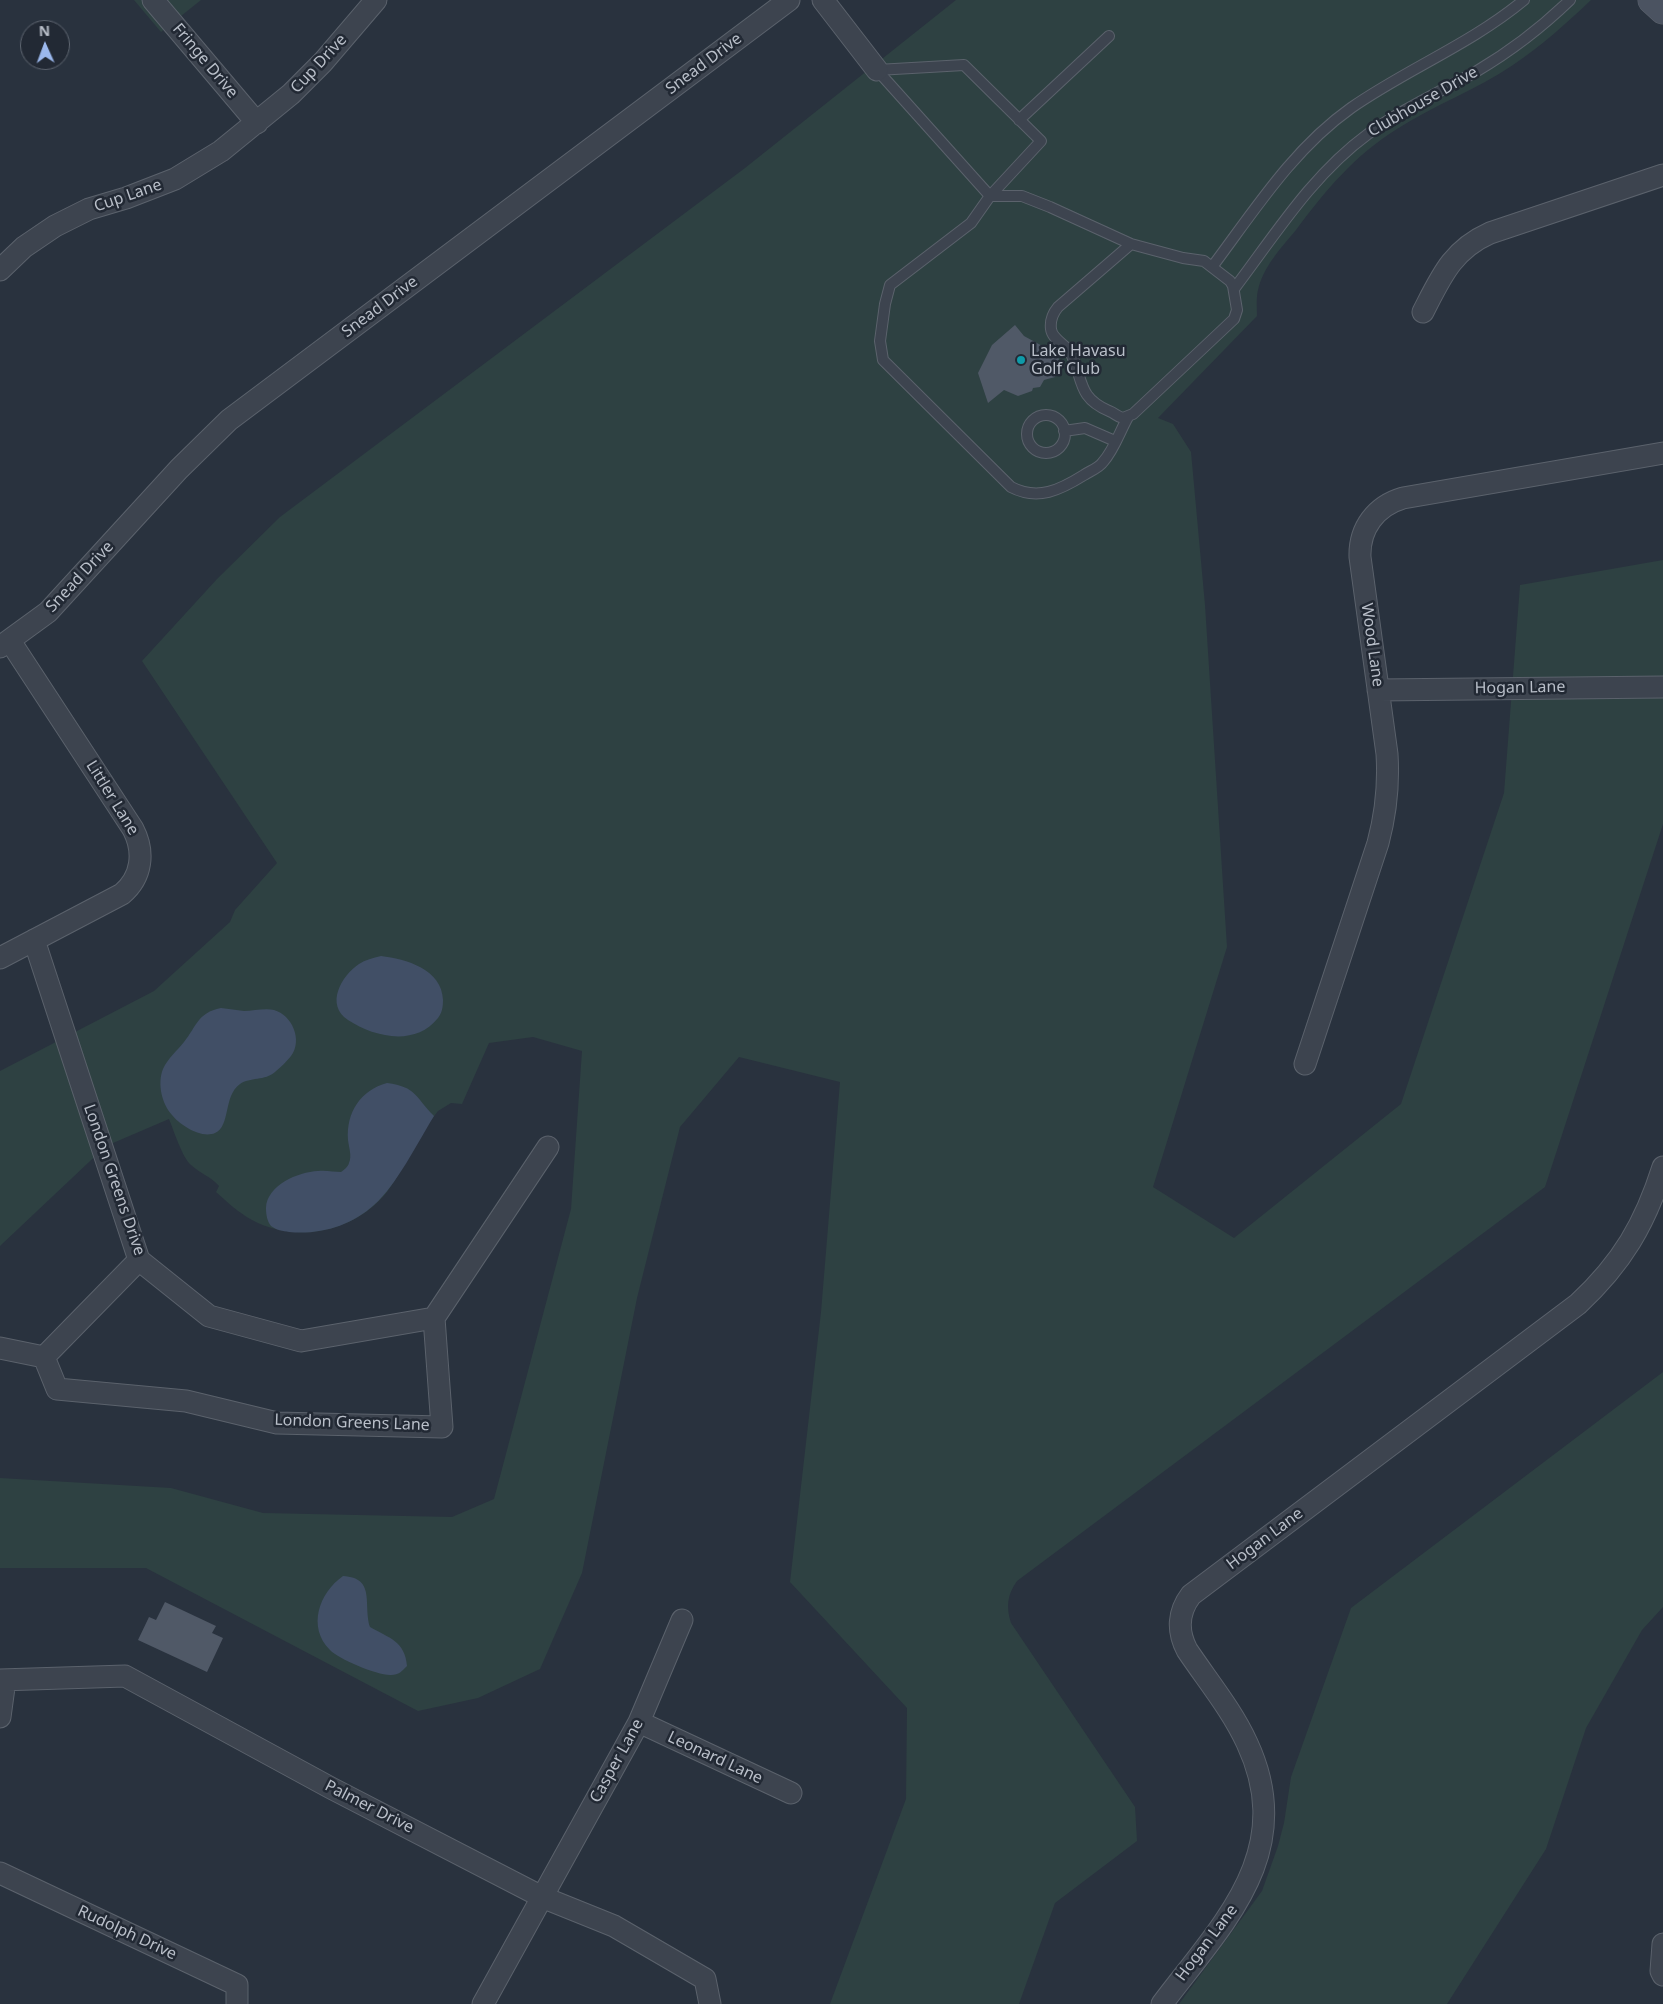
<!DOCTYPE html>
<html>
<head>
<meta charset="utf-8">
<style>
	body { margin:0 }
	#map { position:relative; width:1663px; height:2004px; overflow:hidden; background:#29323e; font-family:"Noto Sans",sans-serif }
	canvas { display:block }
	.north { position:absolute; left:20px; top:20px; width:50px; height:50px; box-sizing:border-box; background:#222934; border:1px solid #5e6570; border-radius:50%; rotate:358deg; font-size:14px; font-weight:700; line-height:20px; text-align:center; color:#b9bfc9 }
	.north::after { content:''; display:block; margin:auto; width:18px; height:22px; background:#9bb8ed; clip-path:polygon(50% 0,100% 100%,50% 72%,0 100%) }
</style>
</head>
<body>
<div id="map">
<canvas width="1663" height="2004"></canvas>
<div class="north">N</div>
</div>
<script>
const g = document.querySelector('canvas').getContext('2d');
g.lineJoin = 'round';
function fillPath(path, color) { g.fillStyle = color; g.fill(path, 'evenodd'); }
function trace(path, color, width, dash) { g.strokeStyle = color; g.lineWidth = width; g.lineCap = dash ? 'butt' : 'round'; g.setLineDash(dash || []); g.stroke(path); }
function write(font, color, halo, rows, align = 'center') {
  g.font = font + ' "Noto Sans",sans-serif'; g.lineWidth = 5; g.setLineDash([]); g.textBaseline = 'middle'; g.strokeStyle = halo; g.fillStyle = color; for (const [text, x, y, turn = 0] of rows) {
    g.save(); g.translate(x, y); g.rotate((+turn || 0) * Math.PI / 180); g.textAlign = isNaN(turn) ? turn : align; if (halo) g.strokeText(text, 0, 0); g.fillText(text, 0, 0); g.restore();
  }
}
fillPath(new Path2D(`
	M134,0H201L161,32Z
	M956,0H1591C1566,24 1541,46 1513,65C1476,90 1434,105 1397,129C1355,155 1325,191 1296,230C1281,248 1263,267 1258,290C1256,298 1257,308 1257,316L1158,418L1173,424L1191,452L1205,605L1227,947L1153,1187L1234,1238L1401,1104L1504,793L1520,585L1663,560V824L1545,1187L1017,1581C1007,1595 1006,1607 1011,1623L1135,1807L1137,1841L1055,1903L1019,2004H830L906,1799L907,1708L790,1582L821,1312L840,1082L739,1057L680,1127L637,1298L582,1573L540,1669L478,1698L418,1711L146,1568H0V1478L171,1488L263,1513L452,1517L494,1499L571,1209L582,1051L533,1037L489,1043L462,1104L451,1103L438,1111C418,1136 406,1166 387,1192C355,1232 297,1244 252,1220C239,1213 227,1202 216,1192L219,1186C210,1176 201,1174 191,1165C182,1157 174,1131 169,1119L106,1146L0,1246V1071L154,991L230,922L235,910L277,863L142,661L217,579L280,517L745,168Z
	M1663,1372V1607L1642,1630L1586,1728L1546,1849L1447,2004H1179L1262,1891L1278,1846L1284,1823L1291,1777L1351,1608Z`), '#2e4142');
fillPath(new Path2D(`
	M381,956C406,959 442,969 443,1000C443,1007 442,1013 438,1018C415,1047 374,1037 348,1020C325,1005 341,976 359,964C365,960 373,958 381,956Z
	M221,1008C229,1009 236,1010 244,1011C253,1011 265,1008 274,1010C292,1015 303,1040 291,1056C287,1061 280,1068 275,1072C265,1081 250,1077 240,1084C223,1096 231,1126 215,1133C201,1139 180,1125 172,1115C162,1104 157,1084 163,1069C168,1058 177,1051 184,1042C197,1026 197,1013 221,1008Z
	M387,1083C417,1087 415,1097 434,1116C418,1142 396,1186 374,1205C351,1226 320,1235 289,1232C283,1231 276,1230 271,1226C267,1221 266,1214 266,1208C267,1185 298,1172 318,1171C326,1170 334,1172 341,1172C344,1170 348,1167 349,1163C352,1156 349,1148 348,1140C346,1112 361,1090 387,1083Z
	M343,1576C376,1578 363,1604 370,1627C389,1638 405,1641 407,1666C402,1671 399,1675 391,1675C379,1676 338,1659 330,1650C307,1627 319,1593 343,1576Z`), '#414f66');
fillPath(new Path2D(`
	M1015,325L1024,336L1057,354L1061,366L1055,377L1044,380L1040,387L1033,388L1032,391L1018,396L1004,390L988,403L978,373L992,345Z
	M165,1602L216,1626L212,1633L223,1638L207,1672L138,1640L149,1617L156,1620Z`), '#505967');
const service = new Path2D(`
	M877,70L990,196L971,223L890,285L885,304L880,341L883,360L1011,487C1038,501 1060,490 1084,475C1090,471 1099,468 1103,462C1114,450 1120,431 1128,417
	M877,70L964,65L1041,141L990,196
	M1019,120L1109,36
	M990,196H1022L1050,207L1131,244
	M1131,244L1183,258L1204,261L1230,281L1233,286L1237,310L1234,319L1133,414L1123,418C1117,417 1115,413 1109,411C1076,397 1084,378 1070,352C1065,344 1052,339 1051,329C1050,321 1053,313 1058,307Z
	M1212,267C1254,211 1293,149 1351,108C1407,69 1471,44 1524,0
	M1234,289C1275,235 1312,175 1368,134C1402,109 1440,92 1477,71C1511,51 1542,27 1570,0
	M1027 434a19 19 0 1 1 38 0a19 19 0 1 1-38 0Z
	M1064,431L1085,428L1115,441`);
const minor = new Path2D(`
	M153,0L257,123
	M823,0L877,70
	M0,270L24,247L55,226L89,209L126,198L175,179L221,151L291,94L323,62L376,0
	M1423,312C1441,277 1452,250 1490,233L1663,175
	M0,647L48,612L179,469L229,420L789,0
	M1378,690L1663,687
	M34,940L139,1260L209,1316L301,1341L434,1318
	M0,958L122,894C142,877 145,852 133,829L10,641
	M1305,1064L1378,843C1386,813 1389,785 1387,754L1360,557C1359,528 1376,506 1403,498L1663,453
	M434,1318L548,1147
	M0,1348L44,1357
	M44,1357L57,1389L186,1401L277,1423L442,1427L434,1318
	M44,1357L139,1260
	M0,1680L125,1676L331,1788L542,1897L614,1926L705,1979L710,2004
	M0,1717L5,1680
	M639,1722L791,1793
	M0,1873L237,1985V2004
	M1663,1944L1661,1971L1663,1975
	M483,2004L639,1722L682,1620
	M1162,2004C1223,1923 1298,1852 1247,1743C1232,1710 1207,1680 1187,1650C1177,1631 1178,1612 1191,1595L1578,1304C1622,1263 1645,1224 1663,1167`);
const secondary = new Path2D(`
	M1652,0L1663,10`);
trace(service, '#5b626c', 12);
trace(minor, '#5b626c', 23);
trace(secondary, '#5b626c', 29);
trace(service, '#3d444f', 10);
trace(minor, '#3d444f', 21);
trace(secondary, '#4b5361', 28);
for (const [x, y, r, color] of [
	[1021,360,5,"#0f9aa8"]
]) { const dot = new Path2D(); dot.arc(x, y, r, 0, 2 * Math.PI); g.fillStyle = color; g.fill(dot); trace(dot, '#222934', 2); }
write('16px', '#b9bfc9', '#222934', [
	["Fringe Drive",205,61,50],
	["Cup Drive",319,64,-47],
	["Snead Drive",704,64,-37],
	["Clubhouse Drive",1423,102,-30],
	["Cup Lane",128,196,-19],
	["Snead Drive",380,307,-37],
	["Snead Drive",80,577,-47],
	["Wood Lane",1372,645,82],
	["Hogan Lane",1520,688,-1],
	["Littler Lane",112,798,58],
	["London Greens Drive",114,1180,71],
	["London Greens Lane",352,1423,2],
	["Hogan Lane",1265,1539,-37],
	["Leonard Lane",715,1758,25],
	["Casper Lane",617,1761,-61],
	["Palmer Drive",369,1807,27],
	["Rudolph Drive",127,1933,25],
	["Hogan Lane",1207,1943,-53]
]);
write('16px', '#b9bfc9', '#222934', [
	["Lake Havasu",1031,351],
	["Golf Club",1031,369]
], 'left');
</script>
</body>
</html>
